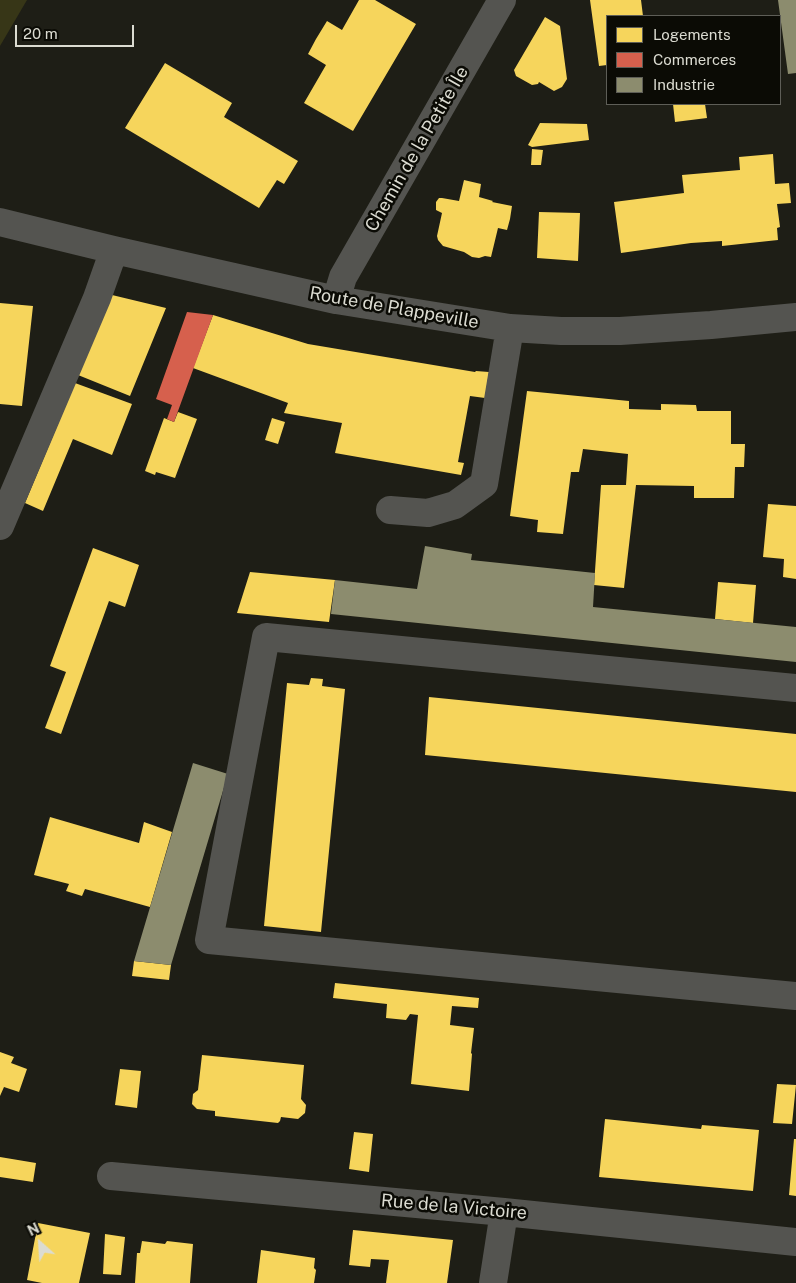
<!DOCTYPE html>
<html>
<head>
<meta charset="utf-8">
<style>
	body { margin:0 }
	#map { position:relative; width:796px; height:1283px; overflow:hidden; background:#1e1e16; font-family:"Public Sans",sans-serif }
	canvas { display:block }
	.legend { position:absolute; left:606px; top:15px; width:175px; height:90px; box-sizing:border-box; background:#0b0b05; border:1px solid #5e5e57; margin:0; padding:6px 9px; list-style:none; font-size:15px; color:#dbdbd1 }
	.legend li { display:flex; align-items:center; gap:10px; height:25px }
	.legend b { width:25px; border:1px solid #5e5e57 }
	.north { position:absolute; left:15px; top:1218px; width:50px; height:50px; -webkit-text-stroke:4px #0b0b05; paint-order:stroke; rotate:334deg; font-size:14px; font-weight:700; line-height:20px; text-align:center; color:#dbdbd1 }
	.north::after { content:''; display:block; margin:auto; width:18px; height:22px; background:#dbdbd1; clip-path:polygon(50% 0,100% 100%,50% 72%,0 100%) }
	.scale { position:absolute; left:15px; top:25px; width:119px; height:22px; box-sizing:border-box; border:2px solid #dbdbd1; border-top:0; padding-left:6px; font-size:15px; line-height:18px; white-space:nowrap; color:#dbdbd1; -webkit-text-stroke:4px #0b0b05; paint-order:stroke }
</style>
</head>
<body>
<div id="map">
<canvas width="796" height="1283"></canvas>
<ul class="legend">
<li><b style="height:14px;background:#f6d55c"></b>Logements</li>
<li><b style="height:14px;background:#d6604d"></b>Commerces</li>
<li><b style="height:14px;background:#8c8c6e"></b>Industrie</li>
</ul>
<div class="north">N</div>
<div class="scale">20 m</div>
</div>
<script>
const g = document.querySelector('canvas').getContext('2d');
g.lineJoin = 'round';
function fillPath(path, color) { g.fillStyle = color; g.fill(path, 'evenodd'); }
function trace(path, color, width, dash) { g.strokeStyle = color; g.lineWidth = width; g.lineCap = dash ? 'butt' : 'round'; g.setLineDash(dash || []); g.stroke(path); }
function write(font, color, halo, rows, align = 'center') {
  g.font = font + ' "Public Sans",sans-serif'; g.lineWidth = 5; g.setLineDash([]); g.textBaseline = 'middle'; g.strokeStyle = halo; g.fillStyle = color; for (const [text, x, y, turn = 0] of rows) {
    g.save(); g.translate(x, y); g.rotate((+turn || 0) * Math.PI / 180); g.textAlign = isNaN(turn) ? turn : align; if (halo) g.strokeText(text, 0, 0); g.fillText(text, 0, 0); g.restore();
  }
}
fillPath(new Path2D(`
	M0,0H27L0,46Z`), '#373617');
fillPath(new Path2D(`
	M359,0H375L416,24L353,131L304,103L326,65L308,54L316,39L327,21L342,30Z
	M590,0H641L643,16H607V65L599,66Z
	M545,17L560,26L567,79L562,87L554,91L539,82L538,84L532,85L516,76L514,70Z
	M165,63L232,103L224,117L298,161L284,184L277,180L259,208L125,128Z
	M673,104H705L707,118L675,122Z
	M540,123L587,124L589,140L532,147L528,145Z
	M532,149L543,150L541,165H531Z
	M773,154L775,184L789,183L791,203L777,204L780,227L777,228L778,240L722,246V241L691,243L621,253L614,202L684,193L682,175L740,170L739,157Z
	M464,180L481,184L479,197L493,201L492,202L512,206L510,219L507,230L498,228L491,257L485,256L479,258L472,257L464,252L443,246L438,240L437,236L442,213L436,210V202L439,198H442L459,201Z
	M539,212L580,213L578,261L537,258Z
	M112,295L166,308L130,396L78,375Z
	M0,303L33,306L22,406L0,404Z
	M213,315L308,344L475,372L476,371L489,372L485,398L470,396L458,462L464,463L461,475L335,453L342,423L284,413L288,403L193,368Z
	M75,383L132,404L112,455L73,439L43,511L25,503Z
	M527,391L629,401V409L661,410V404L696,405L697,411H731V444H745L744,467H735L734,498H694V486L636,485L624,588L594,585L601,485H626L628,454L583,449L579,472H571L563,534L537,532L538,520L510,516Z
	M178,412L197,419L175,478L156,472L155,475L145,471L164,418L174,422Z
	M272,418L285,422L278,444L265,440Z
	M768,504L796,506V579L783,577L784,559L763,557Z
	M93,548L139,565L125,607L109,601L61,734L45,728L66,672L50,666Z
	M250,572L335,580L329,622L237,613Z
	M718,582L756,585L753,623L715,619Z
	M311,678L323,679L322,686L345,689L321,932L264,926L287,683L309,685Z
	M429,697L796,734V792L425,755Z
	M50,817L139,843L144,822L172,832L150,907L85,889L82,896L66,891L69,884L34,875Z
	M134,961L171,965L169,980L132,976Z
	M335,983L479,998L478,1008L452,1006L450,1025L474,1028L471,1053L472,1054L469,1091L411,1084L418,1015L410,1014L406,1020L386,1018L387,1004L333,998Z
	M0,1052L14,1057L11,1063L27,1069L19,1092L4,1087L0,1096Z
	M202,1055L304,1065L301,1099L306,1105L305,1113L298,1119L281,1117L280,1121L278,1123L215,1116V1111L197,1109L192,1104L193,1094L198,1090Z
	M120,1069L141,1071L137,1108L115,1105Z
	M777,1084L796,1085L792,1124L773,1123Z
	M605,1119L701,1129L702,1125L759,1130L753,1191L599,1177Z
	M354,1132L373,1134L369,1172L349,1169Z
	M794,1139H796V1196L789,1195Z
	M0,1157L36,1163L33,1182L0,1177Z
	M38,1223L90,1233L79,1283H42L27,1280Z
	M353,1230L453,1240L447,1283H386L389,1260L371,1259L370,1267L349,1265Z
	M105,1234L125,1237L121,1275L103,1274Z
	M142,1241L165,1244L167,1241L193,1244L190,1283H135L137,1253H140Z
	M261,1250L315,1258L314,1268L316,1270L314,1283H257Z`), '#f6d55c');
fillPath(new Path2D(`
	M187,312L213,315L174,422L167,419L172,405L156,399Z`), '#d6604d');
fillPath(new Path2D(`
	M778,0H796V73L788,74Z
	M425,546L472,554L471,560L595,573L593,607L796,627V662L331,614L335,580L417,589Z
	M193,763L228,774L171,965L134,961Z`), '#8c8c6e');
trace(new Path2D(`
	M0,222L114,250L336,300L510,328L561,331H620L711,325L796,317
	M336,300L343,277L502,0
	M390,510L428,513L455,505L484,484L510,328
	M0,526L97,298L114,250
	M796,688L266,637L209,940L796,996
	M111,1176L504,1212L796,1242
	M493,1283L504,1212`), '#545450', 28);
write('18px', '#dbdbd1', '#0b0b05', [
	["Chemin de la Petite Île",417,149,-60],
	["Route de Plappeville",394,308,10],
	["Rue de la Victoire",454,1207,5]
]);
</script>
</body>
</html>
